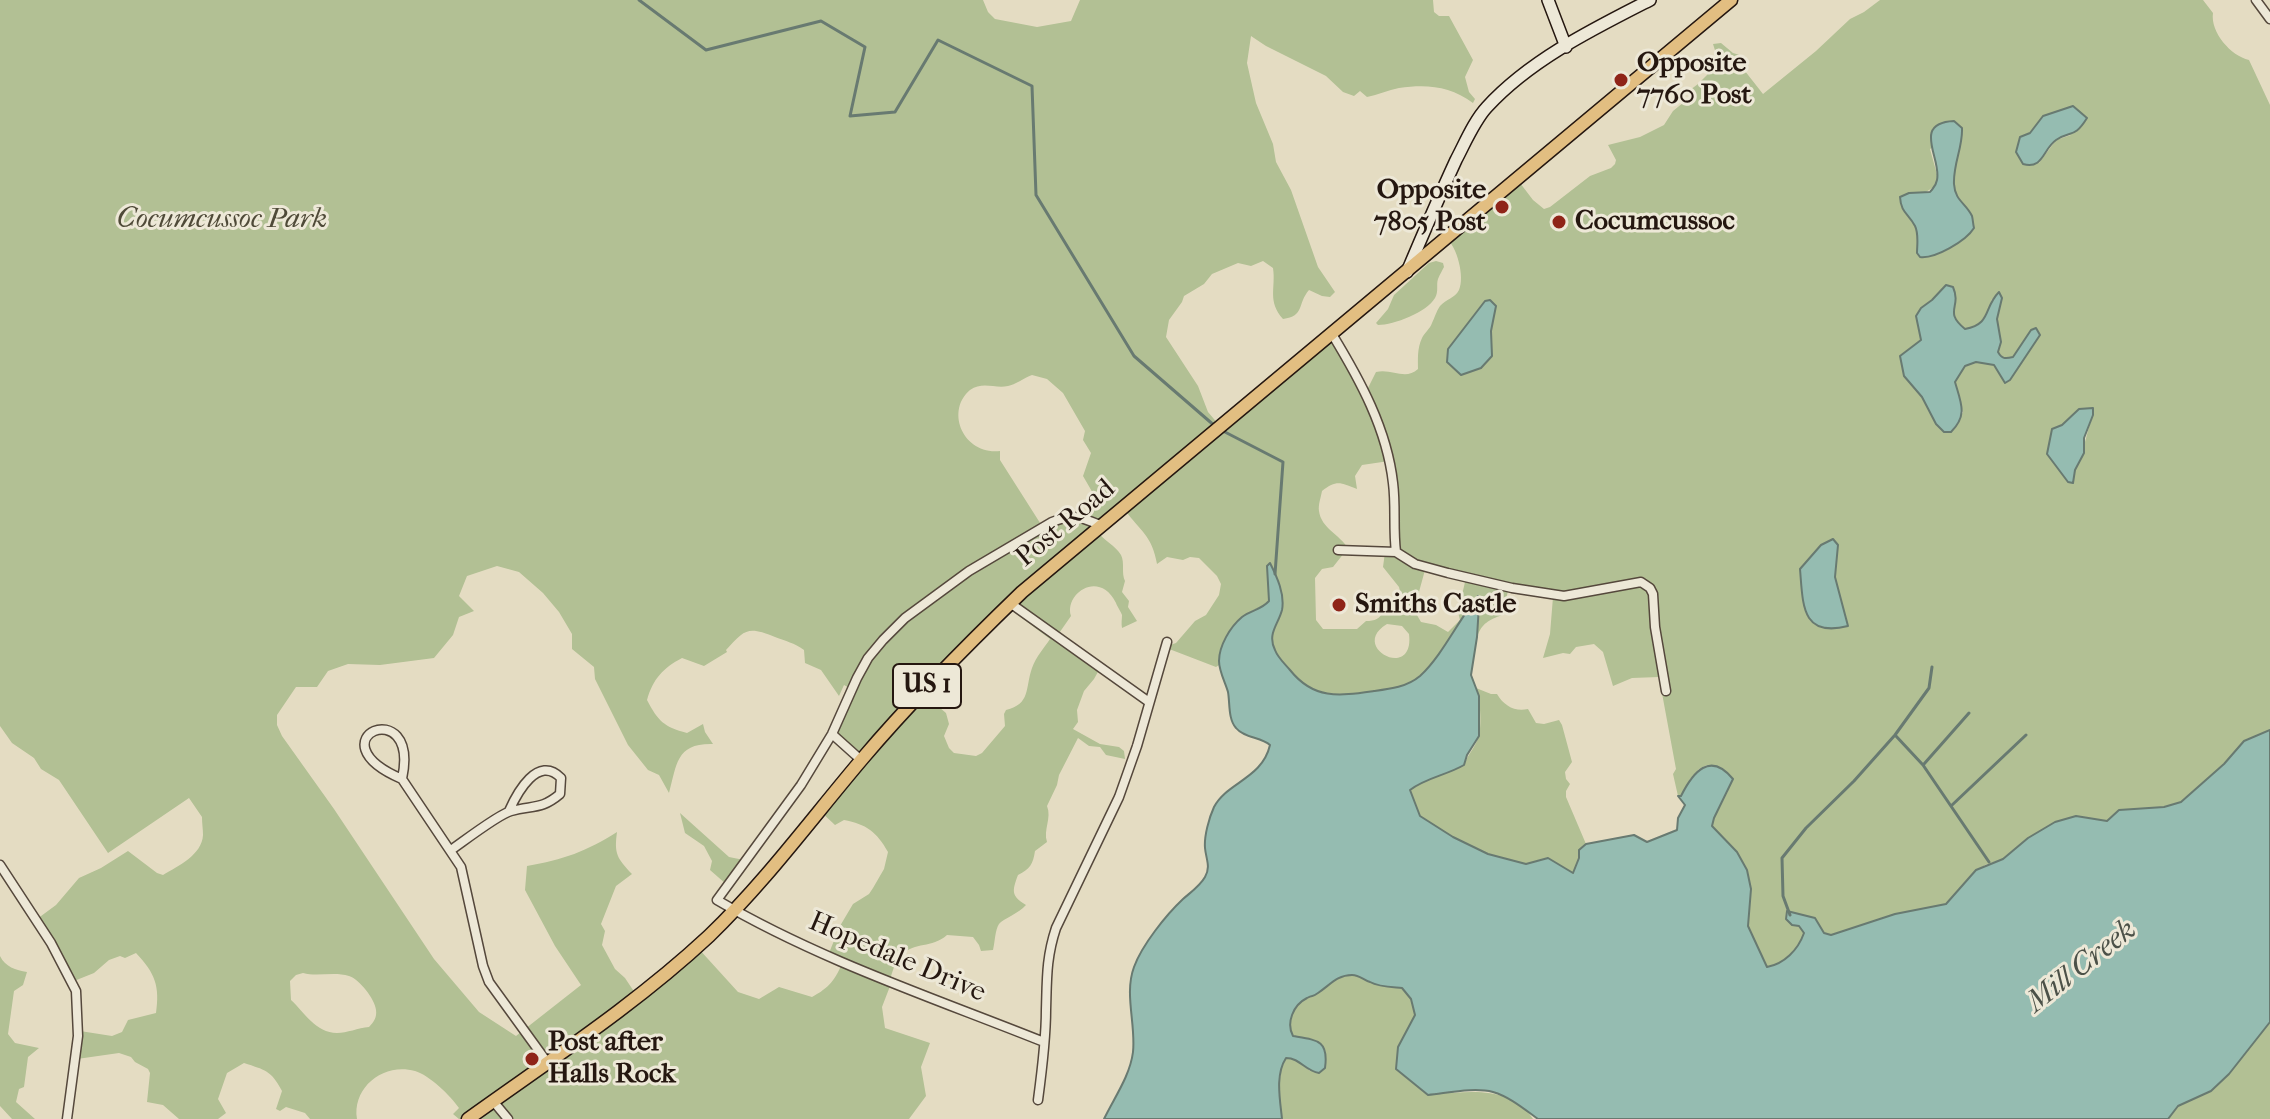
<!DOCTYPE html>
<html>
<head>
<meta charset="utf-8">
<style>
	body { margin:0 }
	canvas { display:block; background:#e4dcc2 }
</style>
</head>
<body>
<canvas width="2270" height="1119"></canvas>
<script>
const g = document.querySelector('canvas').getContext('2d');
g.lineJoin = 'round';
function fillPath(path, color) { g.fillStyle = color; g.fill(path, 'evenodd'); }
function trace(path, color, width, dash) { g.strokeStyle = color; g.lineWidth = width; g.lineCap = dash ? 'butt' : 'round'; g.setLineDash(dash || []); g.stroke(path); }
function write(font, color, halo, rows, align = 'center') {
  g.font = font + ' "IM FELL French Canon",serif'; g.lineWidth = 6; g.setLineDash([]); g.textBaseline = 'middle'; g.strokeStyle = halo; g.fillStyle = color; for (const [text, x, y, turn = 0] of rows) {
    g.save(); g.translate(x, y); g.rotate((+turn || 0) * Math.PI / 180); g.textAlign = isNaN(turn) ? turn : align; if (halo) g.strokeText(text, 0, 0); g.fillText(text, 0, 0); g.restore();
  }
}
fillPath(new Path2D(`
	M0,0H983L988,12L995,19L1037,27L1071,21L1080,0H1433L1434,12L1439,16H1449L1473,60L1465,77L1469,92L1475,99L1473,103C1450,86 1427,84 1399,88C1388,90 1378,95 1367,97L1360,91L1354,96L1343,92L1326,76L1266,46L1251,36L1247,63L1256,103L1273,144L1276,162L1291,190L1318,267L1335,292L1330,297L1322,296L1309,290C1297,304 1305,316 1283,319C1267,301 1276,288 1273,268L1263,261L1251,266L1238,263L1212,274L1204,284L1184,296L1182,302L1169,320L1166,337L1198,386L1208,412L1219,425L1331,334L1367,390L1376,372C1392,368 1405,381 1418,369C1418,359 1417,349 1422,338C1424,333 1430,329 1432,323C1435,317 1436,312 1440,306C1446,299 1455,298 1459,290C1465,277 1457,246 1446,238L1517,179L1533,200L1544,209L1550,207L1590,176L1611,168L1615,164L1616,160L1608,145L1640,137L1664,125L1673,111L1689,98L1690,90L1698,84L1719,63L1713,44L1721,43L1733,53L1746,57L1741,66L1763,94L1816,51L1850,19L1864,12L1880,0H2203L2213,13C2210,32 2231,56 2249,60L2270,105V730L2244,741L2224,764L2181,802L2164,807L2120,810L2107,821L2076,816L2055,822L2028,838L2003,859L1985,865L1968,878L1946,904L1895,914L1830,935L1824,933C1819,920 1809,916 1795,914L1799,926L1805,933C1798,949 1784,964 1766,967L1748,926L1751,889L1737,852L1712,826L1714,818L1728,791L1707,765L1699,769L1690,779L1681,796H1678L1673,774L1676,769L1659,677L1632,678L1613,686L1603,652L1594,644L1576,647L1570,654L1563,653L1543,658L1550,634L1553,597L1508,591L1502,615C1489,620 1482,623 1477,637L1479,605L1477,596C1458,620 1443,656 1420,676C1407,687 1390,689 1374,691C1343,696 1312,699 1291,671C1286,665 1279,659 1275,652C1267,635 1278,627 1281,612C1285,598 1279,583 1274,570L1269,585V601C1263,607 1259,607 1252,611C1233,620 1219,644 1219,665L1216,667L1164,647L1176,643L1195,621L1206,615L1219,595L1221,584L1217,576L1199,558L1190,557L1183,560L1167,557L1157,564C1152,535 1140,531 1125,510L1097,531C1103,540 1116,546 1121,555C1125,563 1121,573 1125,581L1122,592L1129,601L1128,607L1137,621L1122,628C1121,623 1122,619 1122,615C1122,614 1116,604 1116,603C1099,569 1064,594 1071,616L1055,639L1099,670L1094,679L1084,691L1077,710L1078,722L1073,729L1100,744L1119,747L1124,751L1125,759L1106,755L1100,747L1089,746L1078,738L1059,775L1057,785L1047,806C1052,818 1043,830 1047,842L1035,851C1033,864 1030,869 1018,875C1012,891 1011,896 1026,905C1019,913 1003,919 999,924C995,930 995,942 993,950L981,951L979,945L973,937L947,935C931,949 916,941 901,955C895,961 893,971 890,979L892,981L882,1007L885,1028L930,1043L921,1067L926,1096L909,1119H459L453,1114L459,1108C451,1096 429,1075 415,1071C384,1062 352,1087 357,1119H310L305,1113L286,1107L280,1111L276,1109L282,1091C271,1070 265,1070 244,1063L227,1073L218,1099L226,1113L218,1119H179L163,1105L147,1102L150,1073L148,1069L135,1062L131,1057L119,1053L77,1059L80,1031L112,1036L122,1032L128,1020L156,1013C160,986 155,973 136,953L125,958L120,956L109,960L94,973L74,981L37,919L56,905L79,878L101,868L128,851L157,873L163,875C178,866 202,855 203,835C203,829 202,824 202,817L189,798L108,853L59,780L41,769L34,758L12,743L0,726ZM1962,128C1963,140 1959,147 1956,159C1949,188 1956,196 1973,218L1972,226L1917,253V231L1914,225L1926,192L1935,186L1938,178L1930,149ZM2030,133L2071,135L2056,140L2039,163L2020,137ZM1956,294C1954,312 1951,317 1965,329C1983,326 1987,316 1992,299L2002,298L1997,319L2001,342L1998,352L2005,359L2013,357L2031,330L2040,335L2010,380L2006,383L1995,365L1976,362L1965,366L1955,382L1963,413L1936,424L1922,397L1904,376L1900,356L1921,340V308L1932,300ZM1032,375L1047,379L1063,393L1085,431L1083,440L1091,453L1083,476L1094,495L1085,516L1042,526L1000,460V451C963,455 945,411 970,390C983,381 995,389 1008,386C1015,385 1024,378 1032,375ZM2093,415C2086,434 2084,452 2075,470L2052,429ZM1389,461L1395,551L1385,552L1383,567L1399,587L1402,599L1396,607L1383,611C1380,619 1375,621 1366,621L1357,629H1323L1316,620L1315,578L1322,569L1333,567L1348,548C1340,535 1321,528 1319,511C1318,505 1321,497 1322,491C1337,479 1341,483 1357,489L1355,476L1362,465ZM497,566L519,572L543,593L559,612L572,634V649L594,667L595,679L628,745L648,770L659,775L669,793C677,764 676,743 713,744L705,732L703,724L687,733C664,727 658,721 647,700C653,679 663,668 682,658L704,666L727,652L726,650C745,629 748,626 775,637C786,641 794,643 804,650L805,663L821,670L839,696L844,685L851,689L833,732L860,759L820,811L835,825L844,820C866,824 877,832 888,852L884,869L873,888L869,894L853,904L840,926L829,953L843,961C836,979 829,988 812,997L779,987L759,999L738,992L698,948L637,996L625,978L615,969L602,945L605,931L601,924L616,886L632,874C617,858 614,854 617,832C587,851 563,860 527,866L525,890L555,946L581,985L516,1036L479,1012L434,959L334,809L282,736L277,725V715L296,687H317L328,671L348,664L380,665L434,658L453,635L459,617L474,611L459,596L467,576ZM1425,570L1464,580L1465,582L1458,612L1460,620L1448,632L1436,625L1421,622L1414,610ZM1007,607L1050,639C1044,648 1036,657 1032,668C1025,688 1031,704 1006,710L1004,714L1005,726L982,753L976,756L954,753L949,748L944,736L949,724L946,713L921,692ZM1387,624L1402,626L1409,634C1415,682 1348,647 1387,624ZM303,973C318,977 334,971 349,976C359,979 375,999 376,1010C377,1017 374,1022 369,1027C358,1028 347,1033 337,1033C316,1033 304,1012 291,1000L290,981L296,975Z
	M1436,261L1443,263L1444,267C1442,271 1440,274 1438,279C1436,285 1439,291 1435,298C1427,312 1394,325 1378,325L1376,323L1388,309L1394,295L1429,263Z
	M1476,688L1491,694H1497C1504,706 1515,712 1528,709L1536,723L1544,724L1559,720L1562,725L1572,762L1565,772L1566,779L1570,784L1566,791V797L1586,844L1579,850V858L1573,874L1548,858L1526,864L1488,854L1453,837L1420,816L1410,789C1426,778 1447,775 1464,765C1468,754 1477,745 1479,735C1482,724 1480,698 1476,688Z
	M680,813L729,857L744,860L726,884L710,870L712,861L704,846L685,833Z
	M0,956C5,967 16,970 27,972L23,985L14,991L8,1034L15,1043L39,1048L28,1057L24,1087L19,1089L16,1102L35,1119H12L0,1106Z
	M1349,975L1360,976L1378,985L1402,988L1411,999L1416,1015L1398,1047L1454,1093C1482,1090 1517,1092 1533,1119H1282C1281,1099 1275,1075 1287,1057L1295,1058L1310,1071L1312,1039L1293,1036C1286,1024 1291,1010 1302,1001C1308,996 1315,996 1320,991C1330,984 1337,978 1349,975Z
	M2270,1022V1119H2167L2179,1104L2213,1089L2222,1081Z`), '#b2c094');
const water = new Path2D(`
	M2073,106L2087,118C2074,139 2071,130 2056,140C2043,149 2043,170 2023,164L2016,152L2020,137L2030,133L2043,116Z
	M1954,121L1962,128C1963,147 1953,164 1954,184C1955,201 1966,203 1972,216C1973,220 1973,224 1974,228C1966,241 1935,259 1920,257L1917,253C1917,245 1919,234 1915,226C1908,213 1901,213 1900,197L1909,193L1930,192C1934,187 1936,186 1937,180C1942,159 1911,123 1954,121Z
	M1946,285L1953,287C1962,308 1943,311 1965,329C1992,324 1983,308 1999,292L2002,298L1997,319L2001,342L1998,352C2002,359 2005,359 2013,357L2031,330L2036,328L2040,335L2010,380L2005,383L1994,365L1976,362L1965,366L1955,382C1961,403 1968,415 1951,432H1944L1936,424L1922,397L1904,376L1900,356L1921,340L1916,316L1921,308L1932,300Z
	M1490,300L1496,306L1491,331L1492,356L1481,368L1461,375L1447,362L1448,349L1485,301Z
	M2093,408V415L2084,438V453L2075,470L2073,483L2068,482L2047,454L2052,429L2062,425L2079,409Z
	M1833,539L1838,545L1835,577L1848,626C1801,638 1803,604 1800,569L1821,545Z
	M1270,563C1277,577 1285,594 1282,610C1278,625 1267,634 1275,650C1278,658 1285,664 1290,670C1314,700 1339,696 1374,691C1390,689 1407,687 1420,676C1442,656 1459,619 1478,596L1479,605L1477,637L1471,675L1479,696V736L1467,755L1464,765C1447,775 1425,778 1410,790L1420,816L1453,837L1488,854L1526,864L1548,858L1573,873L1579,858V850L1586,844L1634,835L1647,842L1677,830L1678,818L1685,805L1678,796H1681C1693,772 1710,751 1733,779L1714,818L1712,826L1737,852L1747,870L1751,889L1748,926L1767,967C1784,964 1798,950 1804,933L1799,926L1792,925L1786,919L1787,911L1815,918L1824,933L1831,935L1895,914L1946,904L1976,870L2003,859L2028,838L2055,822L2076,816L2107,821L2119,810L2164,807L2181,802L2224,764L2244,741L2270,730V1022L2229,1074L2211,1091L2178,1106L2168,1119H1538C1524,1109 1510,1097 1493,1092C1474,1087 1448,1093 1428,1095L1396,1069L1398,1047L1415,1015L1411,999L1402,988C1391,987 1379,987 1370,982C1363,980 1360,975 1352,975C1337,975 1330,985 1318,993C1311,998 1314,994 1307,998C1293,1005 1286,1023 1293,1036C1317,1040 1329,1040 1325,1068L1319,1073C1305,1071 1300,1058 1286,1058C1275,1075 1280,1099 1282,1119H1104C1114,1098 1130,1076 1133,1052C1136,1024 1124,994 1134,967C1142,945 1166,915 1183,899C1191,892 1200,886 1205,877C1211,867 1206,859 1205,848C1204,836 1209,818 1214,807C1227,782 1262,779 1270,745C1261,737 1244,738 1236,728C1228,719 1230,703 1228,692C1225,682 1219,671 1219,661C1219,646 1230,627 1242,617C1251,610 1261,610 1269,601L1267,566Z`);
fillPath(water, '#95bcb1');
trace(water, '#687a71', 2);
trace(new Path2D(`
	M639,0L706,50L821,21L865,47L850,116L895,112L938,40L1032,86L1036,195L1134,356L1216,427
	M1223,431L1283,462L1275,574
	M1895,735L1923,765L1989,862
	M1924,764L1969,713
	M1951,806L2026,735
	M1790,915L1783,896L1782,858L1806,828L1854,781L1895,735L1929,688L1932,667`), '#687a71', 3);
const street = new Path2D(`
	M2256,0L2270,19
	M1332,334C1360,380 1387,429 1393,483C1396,506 1393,529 1396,552
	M1338,550L1396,552L1415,564L1448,573L1512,588L1564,596L1641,582L1650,588L1653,594L1655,627L1666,691
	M1010,603L1149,702
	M832,734L861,760
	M402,779C309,739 421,691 402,779L461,867L483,966L489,982L547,1062
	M451,850C464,841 499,814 511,811C533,805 541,810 560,794L561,778C538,754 517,793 509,811
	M0,865L51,943L76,991L78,1036L67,1119
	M1044,1042C934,998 819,960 717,900L801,785L832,734L857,678L868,658L883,640L905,618L969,571L1052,522C1073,513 1080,517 1100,525
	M1038,1100C1042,1070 1046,1040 1046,1010C1047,980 1046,958 1056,928L1119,797L1137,746L1167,642
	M493,1101L508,1119`);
const secondary = new Path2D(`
	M1548,0L1566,47
	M1407,272C1423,234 1439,197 1456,160C1465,143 1474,121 1487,107C1530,60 1593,29 1650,0`);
const primary = new Path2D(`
	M468,1119C550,1060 635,1005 709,936C766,881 812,818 863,758C913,699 967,645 1022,592L1731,0`);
trace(street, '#55483c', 11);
trace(secondary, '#251710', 14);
trace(primary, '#251710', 15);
trace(street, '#ede8d7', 8);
trace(secondary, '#ede8d7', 11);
trace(primary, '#e2be81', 12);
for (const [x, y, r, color] of [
	[1621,80,8,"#8f2418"],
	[1502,207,8,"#8f2418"],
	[1559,222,8,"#8f2418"],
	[1339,605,8,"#8f2418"],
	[532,1059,8,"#8f2418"]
]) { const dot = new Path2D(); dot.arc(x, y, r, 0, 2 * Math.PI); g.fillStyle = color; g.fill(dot); trace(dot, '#ede8d7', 3); }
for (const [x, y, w] of [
	[927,686,68]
]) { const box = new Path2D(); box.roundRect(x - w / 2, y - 22, w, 44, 6); g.fillStyle = '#ede8d7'; g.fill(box); trace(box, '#251710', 2); }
write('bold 26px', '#251710', null, [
	["US 1",927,686]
]);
write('bold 28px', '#251710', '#ede8d7', [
	["Opposite",1637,64],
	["7760 Post",1637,96],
	["Opposite",1486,191,"right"],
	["7805 Post",1486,223,"right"],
	["Cocumcussoc",1575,222],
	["Smiths Castle",1355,605],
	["Post after",548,1043],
	["Halls Rock",548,1075]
], 'left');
write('italic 28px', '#4f4a38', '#ede8d7', [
	["Cocumcussoc Park",222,220]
]);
write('28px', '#251710', '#ede8d7', [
	["Post Road",1066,524,-40],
	["Hopedale Drive",897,958,23]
]);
write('italic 30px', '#4c5148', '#ede8d7', [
	["Mill Creek",2082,967,-38]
]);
</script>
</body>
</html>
